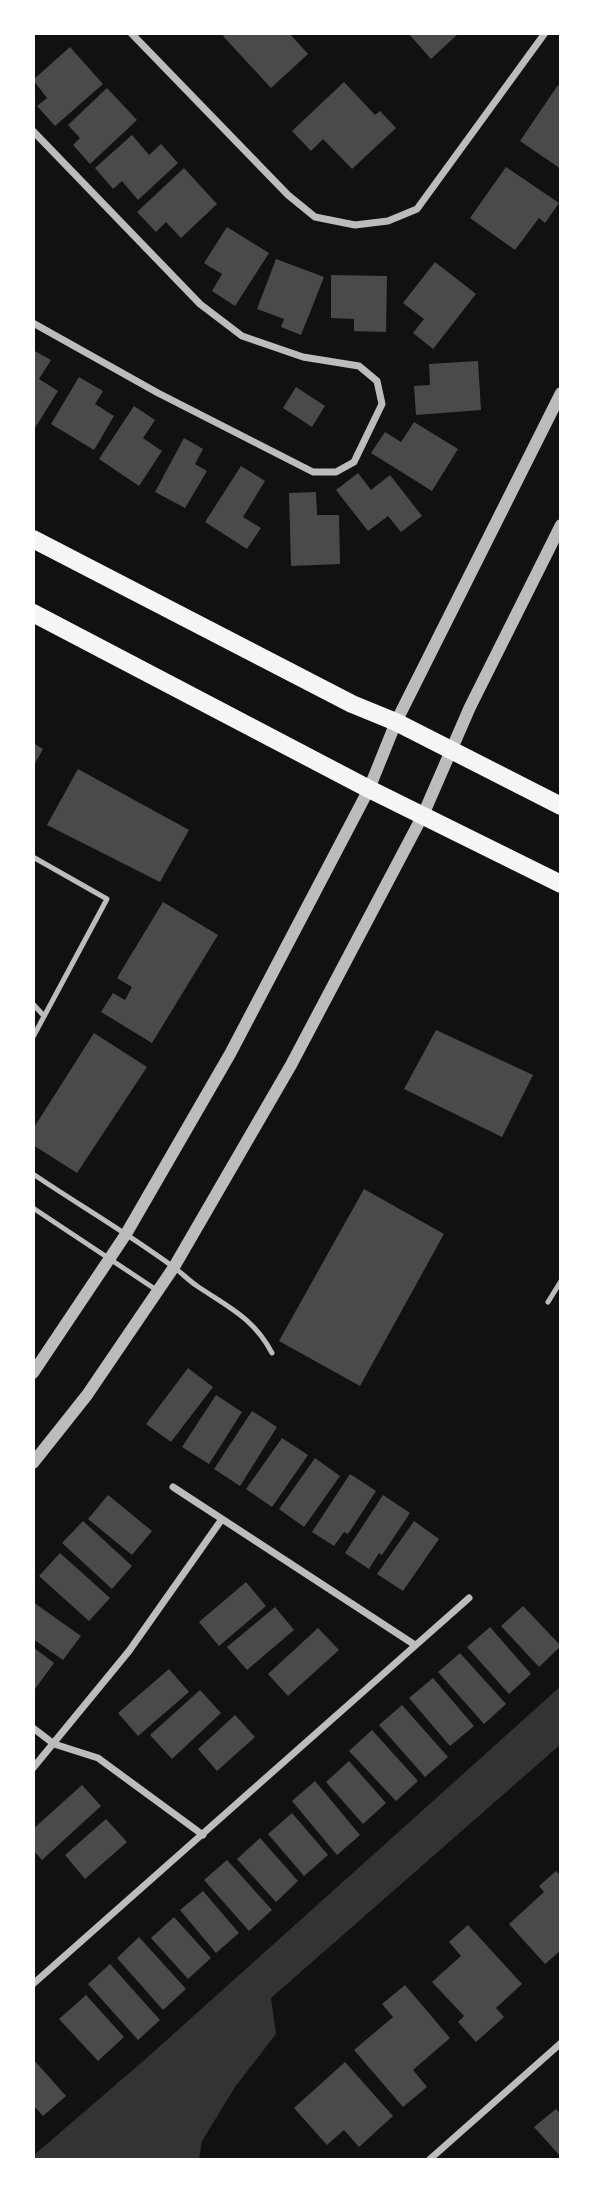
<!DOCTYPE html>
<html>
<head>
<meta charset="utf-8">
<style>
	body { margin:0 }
	#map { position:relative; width:594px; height:2193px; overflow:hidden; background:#111; font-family:Raleway,sans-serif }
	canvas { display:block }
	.frame { position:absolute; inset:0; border:35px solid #fff; pointer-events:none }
</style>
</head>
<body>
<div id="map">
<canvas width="594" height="2193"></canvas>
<div class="frame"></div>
</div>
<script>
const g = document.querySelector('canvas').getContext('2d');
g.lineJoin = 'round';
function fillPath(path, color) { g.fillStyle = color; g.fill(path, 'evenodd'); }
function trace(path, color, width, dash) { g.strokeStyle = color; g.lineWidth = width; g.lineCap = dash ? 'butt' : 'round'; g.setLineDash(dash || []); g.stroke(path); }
fillPath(new Path2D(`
	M561,1686V1744L271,1998L276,2034L235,2087L202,2141L199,2160H33V2156L149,2056Z`), '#333');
fillPath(new Path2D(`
	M227,33H289L308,54L271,88L223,36Z
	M408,33H459L431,59Z
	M70,47L103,84L55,126L37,106L47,98L33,80Z
	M344,82L375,115L380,111L396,128L352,169L323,139L311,151L292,131Z
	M558,85L561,88V169L520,141Z
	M107,88L137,120L90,164L73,145L80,138L68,125Z
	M132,135L149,155L161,144L178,163L138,200L122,181L113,189L95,168Z
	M506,167L559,203L545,223L539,218L515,250L470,218Z
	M184,168L217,204L181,238L166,222L156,232L137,212Z
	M227,227L269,253L235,306L212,291L222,274L204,263Z
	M276,259L324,277L301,335L281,327L284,319L257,309Z
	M435,262L476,294L433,349L413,333L424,319L403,303Z
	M331,275L387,276L386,332L354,331V319L331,318Z
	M33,350L51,360L39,379L58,391L33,431Z
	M478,361L481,410L416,415L414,386L430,385L429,364Z
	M79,377L103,391L95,404L114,416L94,450L51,424Z
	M296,387L325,406L312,427L283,408Z
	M134,406L155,420L143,438L162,451L139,486L99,459Z
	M414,422L458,449L432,491L371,453L385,432L401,442Z
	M184,438L203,449L195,464L207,471L185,508L155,492Z
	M241,466L265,481L243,517L261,528L247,549L205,522Z
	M358,473L371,490L390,475L422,516L401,532L388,516L368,531L336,490Z
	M316,492L317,515H339L340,564L291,566L289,493Z
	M33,743L43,749L33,767Z
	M78,769L189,830L160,882L47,825Z
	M163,902L218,935L152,1043L101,1012L113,993L125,1000L132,987L117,978Z
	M436,1030L533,1075L502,1137L404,1089Z
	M94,1033L147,1067L77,1173L33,1145V1129Z
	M364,1189L444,1234L360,1386L279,1341Z
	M188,1368L213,1387L171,1442L146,1424Z
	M216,1395L242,1412L209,1464L182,1447Z
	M252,1411L277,1427L240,1486L214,1469Z
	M282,1438L308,1455L272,1507L246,1489Z
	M315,1458L340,1476L304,1527L279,1509Z
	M350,1474L376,1491L348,1534L344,1532L334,1546L312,1532Z
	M108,1495L152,1531L132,1555L88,1519Z
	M383,1495L410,1513L382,1555L379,1553L369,1569L345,1553Z
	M83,1521L132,1566L112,1589L62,1543Z
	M414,1521L439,1539L403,1591L377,1574Z
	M60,1553L110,1598L89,1621L39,1576Z
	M246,1582L266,1606L219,1646L199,1622Z
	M33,1602L81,1636L63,1660L33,1639Z
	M523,1606L561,1646L539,1667L501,1626Z
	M275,1607L294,1630L247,1670L227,1647Z
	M490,1627L531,1674L509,1694L467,1647Z
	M318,1628L339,1650L288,1696L268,1674Z
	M33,1647L54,1663L35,1689L33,1687Z
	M460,1653L506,1704L484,1724L438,1672Z
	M169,1669L189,1692L138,1736L118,1713Z
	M433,1678L474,1726L450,1746L409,1698Z
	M200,1690L221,1713L172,1759L150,1735Z
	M402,1705L448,1757L425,1777L379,1725Z
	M235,1715L255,1737L217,1771L198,1749Z
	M372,1730L418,1781L396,1801L349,1751Z
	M349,1761L386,1803L363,1824L326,1782Z
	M315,1781L360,1835L337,1855L292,1801Z
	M82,1785L101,1806L42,1860L33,1850V1829Z
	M292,1813L328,1855L304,1876L268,1834Z
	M106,1819L127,1842L85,1879L65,1855Z
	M260,1838L298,1881L276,1902L237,1859Z
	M227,1860L272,1910L249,1931L204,1880Z
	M556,1871L561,1876V1950L545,1964L509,1924L544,1892L539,1886Z
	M203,1891L239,1933L216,1953L180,1910Z
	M174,1917L211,1958L188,1979L151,1938Z
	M468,1925L522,1984L496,2008L504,2017L476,2042L458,2022L464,2016L432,1982L461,1956L449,1942Z
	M139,1937L186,1989L163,2010L117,1958Z
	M110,1964L160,2020L138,2040L88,1984Z
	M405,1985L450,2038L413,2070L427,2087L403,2107L354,2050L393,2017L382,2004Z
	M86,1995L124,2037L98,2061L59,2019Z
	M33,2059L66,2096L43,2116L33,2105Z
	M345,2062L393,2116L359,2147L344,2130L327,2145L294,2108Z
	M556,2109L561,2114V2157L534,2127Z`), '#4a4a4a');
trace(new Path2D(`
	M33,857L107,899L33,1037
	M33,1004L44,1016
	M33,1174C79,1205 127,1233 172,1266C181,1272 188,1280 197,1286C228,1307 254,1318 272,1353
	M33,1208L158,1291
	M548,1302L561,1281`), '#bcbcbc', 5);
trace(new Path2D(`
	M131,33L288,195L315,217L355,225L388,221L417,209L545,33
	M33,131L200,304L242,336L303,357L359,366L377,381L382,404L354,462L336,472H313L158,393L33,323
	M173,1487L415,1645
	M33,1728L54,1744L98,1758L203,1835
	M33,1768L129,1651L222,1519
	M33,1984L469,1598
	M429,2160L561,2043`), '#bcbcbc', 7);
trace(new Path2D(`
	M33,1373L126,1234L230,1054L369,789L396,722L561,393
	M33,1463L87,1395L174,1267L291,1065L423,815L470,707L561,525`), '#bcbcbc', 12);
trace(new Path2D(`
	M33,539L352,704L396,722L561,806
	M33,613L369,789L561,884`), '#f5f5f5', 18);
</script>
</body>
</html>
